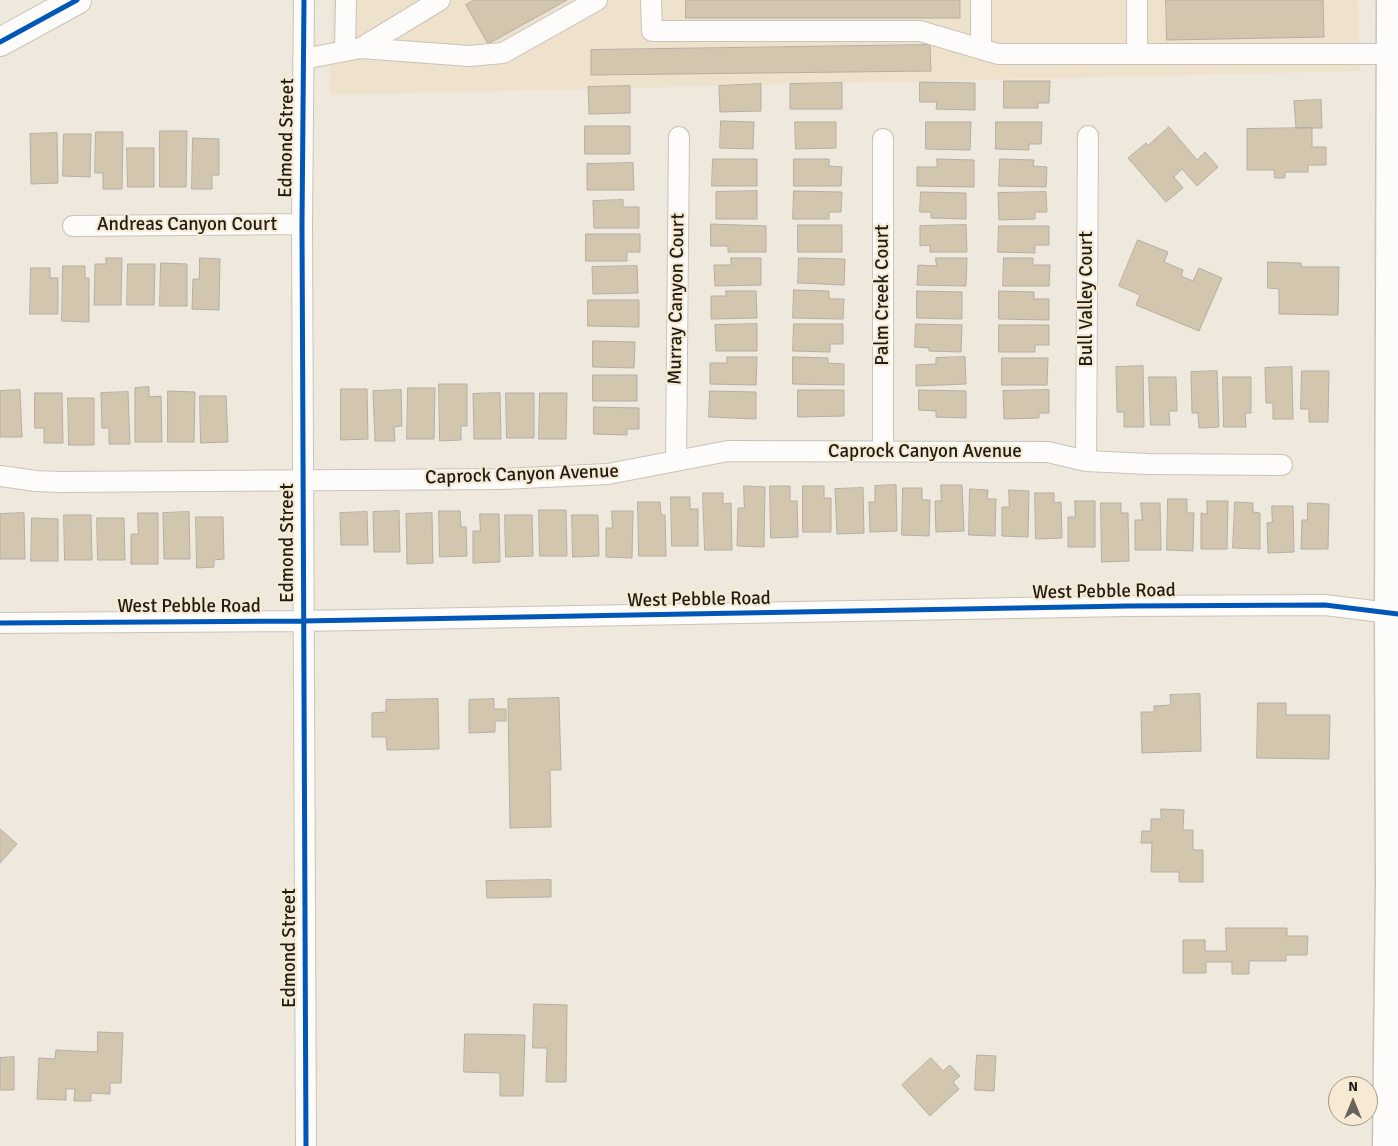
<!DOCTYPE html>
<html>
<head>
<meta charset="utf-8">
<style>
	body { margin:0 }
	#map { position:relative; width:1398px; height:1146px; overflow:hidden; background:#efe8dc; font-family:Signika,sans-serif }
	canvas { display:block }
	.north { position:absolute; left:1328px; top:1076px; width:50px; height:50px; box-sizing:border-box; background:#f7ead4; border:1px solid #a19887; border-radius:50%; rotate:0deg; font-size:14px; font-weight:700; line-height:20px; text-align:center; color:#201c14 }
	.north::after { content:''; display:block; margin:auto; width:18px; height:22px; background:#68635a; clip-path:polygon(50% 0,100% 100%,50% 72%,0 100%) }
</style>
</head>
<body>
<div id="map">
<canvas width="1398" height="1146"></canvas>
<div class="north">N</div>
</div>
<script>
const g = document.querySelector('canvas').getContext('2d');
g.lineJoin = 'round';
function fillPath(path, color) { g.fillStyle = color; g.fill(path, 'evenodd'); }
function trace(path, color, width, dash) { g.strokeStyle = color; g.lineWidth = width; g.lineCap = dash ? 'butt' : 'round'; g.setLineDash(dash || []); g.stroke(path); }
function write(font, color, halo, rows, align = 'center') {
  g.font = font + ' Signika,sans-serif'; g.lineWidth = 4.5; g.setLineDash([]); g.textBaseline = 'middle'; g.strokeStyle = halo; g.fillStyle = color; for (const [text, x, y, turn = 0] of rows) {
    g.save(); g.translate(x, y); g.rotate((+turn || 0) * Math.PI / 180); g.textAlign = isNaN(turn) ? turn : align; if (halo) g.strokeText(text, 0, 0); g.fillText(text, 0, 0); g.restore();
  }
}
fillPath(new Path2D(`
	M332,0H1358L1360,71L330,95Z`), '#efe2cd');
const building = new Path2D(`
	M474,0H567L488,44L466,5Z
	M686,0H960V18H686Z
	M1166,0H1323L1324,37L1167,40Z
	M930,45L931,71L591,75V50Z
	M1004,81H1050L1049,103H1038V108H1004Z
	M920,82L975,83V110L936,109L937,102H920Z
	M842,83V109H790V84Z
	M761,84V111L720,112L719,86Z
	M630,86V113L589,114L588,87Z
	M1321,100L1322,128H1296L1294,101Z
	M721,121L754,122L753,149L720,148Z
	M795,122H836V148L796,149Z
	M926,122H971L970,150L926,149Z
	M996,122H1042L1041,144H1029V150L996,149Z
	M585,126H630V154H585Z
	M1169,127L1197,160L1205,152L1218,167L1197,186L1182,169L1174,177L1183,188L1166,202L1128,158L1146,143L1148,145Z
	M1312,128V147H1326V165H1308V172H1285V178H1275L1274,170H1247V129Z
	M160,131H187L186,187H160Z
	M96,132H123L122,189H103V173H95Z
	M57,133L58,183L31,184L30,134Z
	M64,134H91L90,177L63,176Z
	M193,138L219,139V175H212V189H192Z
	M127,148H154V187H128Z
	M713,159H757V186H712Z
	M794,159H829V166L842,167L841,186H794Z
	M937,159L974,160V187L917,186V167H937Z
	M1000,159L1034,160L1033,166L1047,167L1046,187L999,186Z
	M633,163L634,190H587V164Z
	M757,191V219H716V192Z
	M794,191L842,192L841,212H829V219H793Z
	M921,192L966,193V219L931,218V212H920Z
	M1046,192L1047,212H1035V219L999,220L998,193Z
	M623,200V207H639V228H594L593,201Z
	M711,224L766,226V252H728V246H711Z
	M798,225H842V252H798Z
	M966,225L967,252H930V245L920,246V226Z
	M999,226H1049V245H1035V253L998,252Z
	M586,234H640V252H627V261H586Z
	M1138,240L1168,252L1164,262L1183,270L1181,276L1193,281L1199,268L1222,278L1199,331L1136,305L1140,295L1119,286Z
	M106,258H122L121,305H94L95,264H106Z
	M200,258L220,259L219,310L192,309L193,279H199Z
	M731,258H761V285L715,286L714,265H731Z
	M799,258L845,259L844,285L798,283Z
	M936,258H967L966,286L917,285L918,265L936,266Z
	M1004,258H1033V265H1050L1049,286H1003Z
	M1268,262L1301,263V267H1339L1338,315L1279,314V289L1268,288Z
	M161,263L187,264V306H160Z
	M128,264H155L154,305H127Z
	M63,266H85V278H89V322L62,321Z
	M637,266L638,293L593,294L592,267Z
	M31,268H50V278H58V314H30Z
	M794,290L829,291V299H844L843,319L793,318Z
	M726,291H756L757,318L711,319V296H726Z
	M917,291L962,292V319L917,318Z
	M999,291L1034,292V299H1049V320L999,319Z
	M588,300H639V327L588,326Z
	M757,324V351H716L715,325Z
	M794,324H843V344H830V352L793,351Z
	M916,324L962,325L961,352L929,351V348L915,347Z
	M999,325H1049V345H1035V352H999Z
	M593,341L635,342L634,368L593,367Z
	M727,357H757L756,385L710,384V363H727Z
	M793,357L828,358V363L844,364V385L793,384Z
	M965,357L966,384L916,386V365L936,364V358Z
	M1002,358H1048L1047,385H1002Z
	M1143,366L1144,427H1124V412H1117L1116,367Z
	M1292,367L1293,419H1273V403H1266L1265,368Z
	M1217,371L1219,427L1199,428L1198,413H1192L1191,372Z
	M1302,371H1329L1328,422H1309V409H1301Z
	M593,375H637V401H593Z
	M1149,377H1176L1177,411H1169L1170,425H1151Z
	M1223,377H1251V413H1245L1246,427H1224Z
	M439,384H467V426H461V440L440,441Z
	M149,387V397L161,396L162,442H135V388Z
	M408,388H435L434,439H407Z
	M341,389H367L368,439L341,440Z
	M20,390L22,437H0V391Z
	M401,390L402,426L394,427L395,441H375L373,391Z
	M798,390H844V416L798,417Z
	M919,390L966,391V418L936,417V411L919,410Z
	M1049,390V413H1039V418L1004,419L1003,391Z
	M168,391L195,392L194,442H168Z
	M710,391L756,392V419L709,417Z
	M128,392L130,444H109V428H102L101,393Z
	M35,393H62L63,443H44V428H35Z
	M500,393L501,439H474L473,394Z
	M506,393H534V438H507Z
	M540,393H567L566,439H539Z
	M200,396H226L228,442L201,443Z
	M68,398H94V445H69Z
	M594,407L639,408V429H627V435L594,434Z
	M896,485L897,531L870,532L869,502H875V486Z
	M941,485H962L964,531L936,532L935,501H941Z
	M744,486L765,487L764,547L737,546L738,508H744Z
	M770,486H790V501H797L798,537L771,538Z
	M803,486H824V498H831V532H803Z
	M863,488L864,533L837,534L835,489Z
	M903,488H922V500H930L929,536L902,535Z
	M970,489L988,490L987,499H996L995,536L969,535Z
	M1009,490L1029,491L1028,537L1002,536V507H1009Z
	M703,493H723V504L731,503L732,550H705Z
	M1035,493H1054V503L1061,502L1062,538L1036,539Z
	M671,497H690V509H698V546H672Z
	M1168,499H1187V513H1194L1193,551L1167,550Z
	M1075,501H1095V547H1068V517H1075Z
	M1207,501H1228L1227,549H1201V513L1207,514Z
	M638,502H660L661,515H665L666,556H639Z
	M1235,502L1253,503V512L1260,513V549L1233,548Z
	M1101,503H1121V513H1128L1129,561L1102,562Z
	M1141,503H1160L1161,550H1135V520H1142Z
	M1308,503L1329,504L1328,549H1301L1302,520H1307Z
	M1272,506H1293L1294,552L1268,553L1267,523L1272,522Z
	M539,510H566L567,556H540Z
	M399,511L400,552H374L373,512Z
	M439,511H460L461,527H466L467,556L440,557Z
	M612,511H633L632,558L606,557V528H612Z
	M189,512L190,559H164L163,513Z
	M367,512L368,545H341L340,513Z
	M24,513L25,559H0V514Z
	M138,513H158V564H131V534H138Z
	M432,513L433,563L407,564L406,514Z
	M480,514H499L500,562L473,563V531H480Z
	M64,515H91L92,560H65Z
	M505,515H532L533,556L506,557Z
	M572,515H598L599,556L573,557Z
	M196,517H223L224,559L214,560V567L197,568Z
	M32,518L58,519V561H31Z
	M97,518H124L125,560H98Z
	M1200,694L1201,751L1142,753L1141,712H1154V706L1171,705L1170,695Z
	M559,698L561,770H550L551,827L510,828L508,699Z
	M438,699L439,749L387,750L386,737H372V713L386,712V700Z
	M494,699V709H506V721H495V732L469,733V700Z
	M1258,703H1286V715H1330L1329,759L1257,758Z
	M1161,809L1184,810L1183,830H1193V850H1203V882H1179V872H1151L1152,843H1141L1142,831H1151V819H1161Z
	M0,829L17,844L0,863Z
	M551,880V897L487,898L486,881Z
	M1226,928H1287V936H1308L1307,955H1286V961H1249V974H1232V962H1206V973H1183V940H1205V951H1226Z
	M534,1004L567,1005L566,1082H546L547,1048H533Z
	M98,1032L123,1033L121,1083H110V1094L91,1093V1101H74L75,1089H66V1100L37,1099L39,1058L55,1059L56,1050L97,1052Z
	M465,1034L525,1035L523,1096H500V1073L464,1072Z
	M977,1055L996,1056L994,1091L975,1090Z
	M14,1057V1090H0V1058Z
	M931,1058L943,1071L950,1065L960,1076L953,1082L959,1089L930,1116L902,1085Z`);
fillPath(building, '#d2c6af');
trace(building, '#b4aea5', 1);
const minor = new Path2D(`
	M304,0L302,224L306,1146
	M651,0L652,31H920L998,54H1390
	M981,0V49
	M1137,0V54
	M361,48L469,56L503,53L597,0
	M345,51L346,0
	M303,59L361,48L440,0
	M883,139V451
	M73,226L302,224
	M676,461L679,137
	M1086,461L1088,136
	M0,476L36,481L59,482L501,479L608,474L728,451L1048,452L1086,461L1148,464L1282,465
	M0,623L303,621L1127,606L1325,605L1398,614`);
const major = new Path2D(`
	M1386,1146L1389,884L1388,614L1390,0`);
const highway = new Path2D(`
	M0,42L77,0`);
trace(minor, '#c9c3ba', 22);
trace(major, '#c9c3ba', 29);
trace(highway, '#c9c3ba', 30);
trace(minor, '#fdfcfa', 20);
trace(major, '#fdfcfa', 26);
trace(highway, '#fdfcfa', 28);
trace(new Path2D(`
	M304,0L302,224L306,1146
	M0,42L77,0
	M0,623L303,621L1127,606L1325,605L1398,614`), '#0057b8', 5);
write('19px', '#201c14', '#f7ead4', [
	["Edmond Street",287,138,-89],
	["Andreas Canyon Court",187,225],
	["Palm Creek Court",883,295,-90],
	["Murray Canyon Court",677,299,-89],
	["Bull Valley Court",1087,299,-90],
	["Caprock Canyon Avenue",925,452],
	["Caprock Canyon Avenue",522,475,-2],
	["Edmond Street",288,543,-90],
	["West Pebble Road",1104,592,-1],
	["West Pebble Road",699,600,-1],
	["West Pebble Road",189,607],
	["Edmond Street",290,948,-90]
]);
</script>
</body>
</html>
